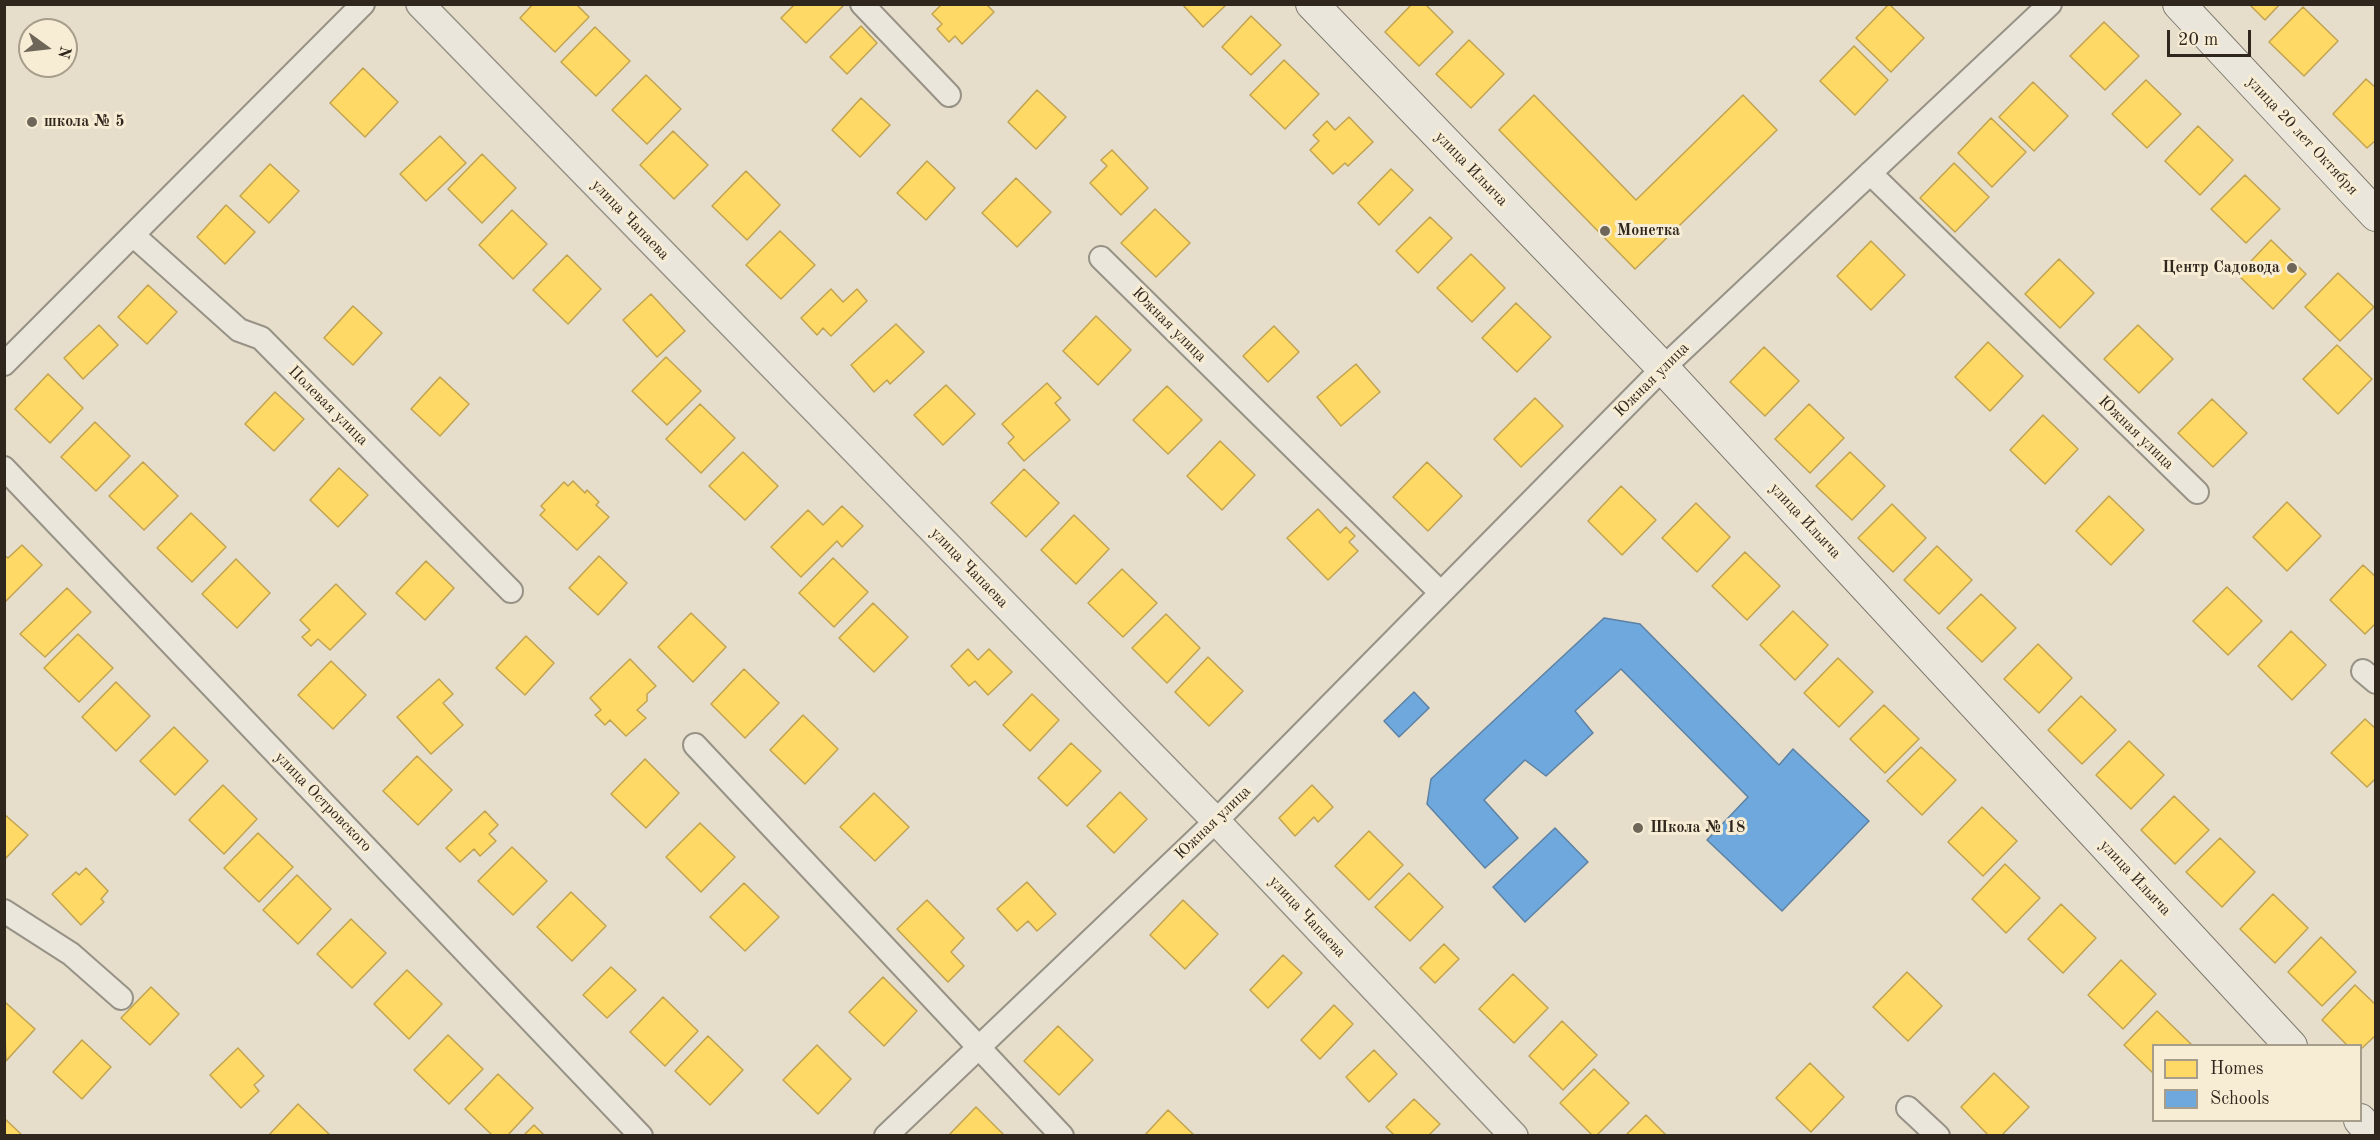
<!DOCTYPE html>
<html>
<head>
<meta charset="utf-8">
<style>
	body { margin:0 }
	#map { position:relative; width:2380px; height:1140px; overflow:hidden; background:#e6deca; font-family:"Old Standard TT",serif }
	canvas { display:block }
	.frame { position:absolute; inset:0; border:6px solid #2f261d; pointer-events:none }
	.legend { position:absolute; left:2152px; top:1044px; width:210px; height:78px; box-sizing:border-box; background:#f7ecd4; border:2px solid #a79d8b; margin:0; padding:8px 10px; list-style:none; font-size:18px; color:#2f261d }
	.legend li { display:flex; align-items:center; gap:12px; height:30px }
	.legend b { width:30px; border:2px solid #a79d8b }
	.north { position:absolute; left:18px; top:18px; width:60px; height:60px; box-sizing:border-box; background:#f7ecd4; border:2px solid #a79d8b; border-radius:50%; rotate:105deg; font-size:16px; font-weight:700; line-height:24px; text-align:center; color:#2f261d }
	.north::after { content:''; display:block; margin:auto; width:21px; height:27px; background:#6f665a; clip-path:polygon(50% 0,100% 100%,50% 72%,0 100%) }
	.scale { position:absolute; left:2167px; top:30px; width:84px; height:27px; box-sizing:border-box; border:3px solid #2f261d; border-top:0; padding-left:8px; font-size:18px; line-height:21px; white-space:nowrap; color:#2f261d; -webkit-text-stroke:4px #f7ecd4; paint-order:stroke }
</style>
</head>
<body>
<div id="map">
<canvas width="2380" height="1140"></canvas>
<div class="frame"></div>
<ul class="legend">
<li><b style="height:16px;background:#ffd966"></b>Homes</li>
<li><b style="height:16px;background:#6fa8dc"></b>Schools</li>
</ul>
<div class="north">N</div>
<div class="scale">20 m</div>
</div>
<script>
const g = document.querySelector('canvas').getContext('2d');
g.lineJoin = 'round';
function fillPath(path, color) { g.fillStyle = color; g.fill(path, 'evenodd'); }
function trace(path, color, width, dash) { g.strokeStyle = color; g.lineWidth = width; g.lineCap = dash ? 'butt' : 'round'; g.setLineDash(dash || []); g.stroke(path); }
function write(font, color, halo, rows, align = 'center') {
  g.font = font + ' "Old Standard TT",serif'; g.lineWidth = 6; g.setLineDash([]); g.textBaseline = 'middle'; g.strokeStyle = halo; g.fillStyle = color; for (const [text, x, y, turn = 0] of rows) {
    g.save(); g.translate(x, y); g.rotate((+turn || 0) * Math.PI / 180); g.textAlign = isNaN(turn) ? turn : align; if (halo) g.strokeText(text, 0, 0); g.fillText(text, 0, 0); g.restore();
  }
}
const homes = new Path2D(`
	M533,4H576L589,17L555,52L520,18Z
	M795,4H841L843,6L806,43L781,18Z
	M942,4H986L994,12L962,44L955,36L949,42L937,29L942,24L932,14Z
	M1182,4H1227L1203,27Z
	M1412,4H1425L1453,32L1419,66L1385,32Z
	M1889,4L1924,38L1891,72L1856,38Z
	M2249,4H2280L2265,20Z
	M2303,7L2338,41L2304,76L2269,42Z
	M1251,16L1281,45L1251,75L1222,47Z
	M2104,22L2139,56L2105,90L2070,56Z
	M861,26L877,43L847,74L830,57Z
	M595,27L630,61L596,96L561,62Z
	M1469,40L1504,74L1471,108L1436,74Z
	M1854,46L1888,80L1855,115L1820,81Z
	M1284,60L1319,94L1285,129L1250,95Z
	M363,68L398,102L365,137L330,103Z
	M646,75L681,109L647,144L612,110Z
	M2366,79L2376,88V140L2367,148L2333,114Z
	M2146,80L2181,114L2147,148L2112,114Z
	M2033,82L2068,116L2034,151L1999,117Z
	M1037,90L1066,117L1036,149L1008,122Z
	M1534,95L1636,200L1743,95L1777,130L1635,269L1499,130Z
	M861,98L890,125L860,157L832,130Z
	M1349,117L1373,142L1348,166L1345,163L1333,174L1310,150L1319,141L1313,135L1327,121L1335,130Z
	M1991,118L2026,152L1992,187L1958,153Z
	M2198,126L2233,160L2200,195L2165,161Z
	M673,131L708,165L674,199L640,165Z
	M440,136L466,163L426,201L400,174Z
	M1112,150L1148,188L1121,215L1090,183L1107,166L1101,160Z
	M482,154L516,188L482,223L448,189Z
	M927,161L955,188L926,220L897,193Z
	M1954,163L1989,197L1955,232L1920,198Z
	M270,164L299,191L269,223L240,196Z
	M1391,169L1413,190L1379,225L1358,203Z
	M746,171L780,205L747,240L712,206Z
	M2245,175L2280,209L2246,243L2211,209Z
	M1016,178L1051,212L1017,247L982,213Z
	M226,205L255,232L225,264L197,237Z
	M1155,209L1190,243L1156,277L1121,243Z
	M512,210L547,244L513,279L479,245Z
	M1430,217L1452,238L1418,273L1396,251Z
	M780,231L815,265L781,299L746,265Z
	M2271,240L2306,274L2273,309L2238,275Z
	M1871,241L1905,275L1871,310L1837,276Z
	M1471,254L1505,288L1472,322L1437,288Z
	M567,255L601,289L568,324L533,290Z
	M2059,259L2094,293L2060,328L2025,294Z
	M2338,273L2374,307L2340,341L2305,307Z
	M148,285L177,312L147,344L118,317Z
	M831,289L843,302L857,289L867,301L831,336L823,328L817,335L801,318Z
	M651,294L685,331L657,357L623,320Z
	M1516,303L1551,337L1517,372L1482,338Z
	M353,306L382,333L353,365L324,338Z
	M1096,316L1131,350L1098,385L1063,351Z
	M896,324L924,352L890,384L887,380L874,392L851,365Z
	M99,325L118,345L83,379L64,358Z
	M2138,325L2173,359L2139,393L2104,359Z
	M1274,326L1299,352L1268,382L1243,356Z
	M1988,342L2023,376L1990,411L1955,377Z
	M2337,345L2372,379L2338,414L2303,379Z
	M1764,347L1799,381L1765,416L1730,382Z
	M666,357L701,391L667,425L632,391Z
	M1356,364L1380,392L1341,426L1317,397Z
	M48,374L83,408L50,443L15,409Z
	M440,377L469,404L440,436L411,409Z
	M1047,383L1061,398L1055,403L1070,420L1024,461L1008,443L1014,437L1002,424Z
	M946,385L975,414L943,445L914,415Z
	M1167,386L1202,420L1168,454L1133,420Z
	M275,392L304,419L274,451L245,424Z
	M1535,398L1563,426L1521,467L1494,439Z
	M2212,399L2247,433L2213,467L2178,433Z
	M700,404L735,438L701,473L666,439Z
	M1809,404L1844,438L1810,473L1775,439Z
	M2043,415L2078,449L2045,484L2010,450Z
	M95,422L130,456L96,491L61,457Z
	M1220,441L1255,475L1222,510L1187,476Z
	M743,452L778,486L745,520L709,486Z
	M1850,452L1885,486L1852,520L1816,486Z
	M143,462L178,496L144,530L109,496Z
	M1427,462L1462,496L1428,531L1393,497Z
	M339,468L368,495L338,527L310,500Z
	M1024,469L1059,503L1026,537L991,503Z
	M573,481L585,493L587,490L599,502L596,505L609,517L577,550L540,515L545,510L541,506L564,482L568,486Z
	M1621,486L1656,520L1622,555L1588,521Z
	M2109,496L2144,530L2111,565L2076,531Z
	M2287,502L2321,536L2287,571L2253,537Z
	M1696,503L1730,537L1697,572L1662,538Z
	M1892,504L1926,538L1893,572L1858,538Z
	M842,506L863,526L842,547L837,541L801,577L771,547L808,510L823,525Z
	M1318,509L1340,533L1346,527L1355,536L1349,542L1358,551L1328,580L1287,538Z
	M191,513L226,547L192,582L157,548Z
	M1074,515L1109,549L1076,584L1041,550Z
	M22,545L42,565L4,603V555L8,558Z
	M1937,546L1972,580L1939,614L1904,580Z
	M1745,552L1780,586L1747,620L1712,586Z
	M599,556L627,583L598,615L569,588Z
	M833,558L868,592L834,627L799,593Z
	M236,559L270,593L237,628L202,594Z
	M426,561L454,588L425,620L396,593Z
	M2363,565L2376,577V623L2365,634L2330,600Z
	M1122,569L1157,603L1123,637L1088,603Z
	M336,584L366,614L330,650L318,639L311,646L302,637L310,630L300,620Z
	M2227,587L2262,621L2228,655L2193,621Z
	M67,588L91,612L45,657L20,634Z
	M1981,594L2016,628L1982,662L1947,628Z
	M873,603L908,637L874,672L839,638Z
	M1793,611L1828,645L1795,680L1760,645Z
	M691,613L726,647L693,682L658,647Z
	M1166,614L1200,648L1167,683L1132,648Z
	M2291,631L2326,665L2292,700L2258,666Z
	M78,634L113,668L79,702L44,668Z
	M526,636L554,663L525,695L496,668Z
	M2038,644L2072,678L2039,713L2004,679Z
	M968,649L978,660L989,649L1012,672L988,695L975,681L969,686L951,666Z
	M1208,657L1243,691L1209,726L1175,692Z
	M1838,658L1873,692L1839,727L1804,693Z
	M630,659L656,686L647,694V701L637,710L646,718L626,736L610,720L605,725L595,715L601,710L590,698Z
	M331,661L366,695L333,729L298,695Z
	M744,669L779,703L745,738L711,704Z
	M439,679L453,694L443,703L463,725L431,754L397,717Z
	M116,682L150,716L116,751L82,717Z
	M1032,694L1059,720L1030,751L1003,725Z
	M2081,696L2116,730L2082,764L2048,730Z
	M1884,705L1919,739L1885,773L1850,739Z
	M803,715L838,749L805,784L770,750Z
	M2365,719L2376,729V778L2367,787L2331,753Z
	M174,727L208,761L175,795L140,761Z
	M2129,741L2164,775L2131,809L2096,775Z
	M1071,743L1101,771L1067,806L1038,778Z
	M1921,747L1956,780L1922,815L1887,781Z
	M417,756L452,790L418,825L383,791Z
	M645,759L679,793L646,828L611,794Z
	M223,785L257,819L224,854L189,820Z
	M1312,785L1333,807L1318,822L1314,817L1295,836L1279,818Z
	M1120,792L1147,819L1114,853L1087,826Z
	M874,793L909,827L875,861L840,827Z
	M2174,796L2209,830L2175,864L2141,830Z
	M1982,807L2017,841L1983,876L1948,842Z
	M485,811L498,825L489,834L496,841L480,856L474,849L460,862L446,848Z
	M4,814L28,835L4,860Z
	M700,823L735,857L701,892L666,857Z
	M1369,831L1403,865L1369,900L1335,866Z
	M258,833L293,867L259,902L224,868Z
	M2220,838L2255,872L2222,907L2186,872Z
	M512,847L547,881L513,915L478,881Z
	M2005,864L2040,898L2006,933L1972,899Z
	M86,868L108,891L101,899L104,902L81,925L52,894L76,872L79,875Z
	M1409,873L1443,907L1410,941L1375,907Z
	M297,875L331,909L298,944L263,910Z
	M1027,882L1056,914L1037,931L1028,921L1017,931L997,909Z
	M744,883L779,917L745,951L710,917Z
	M571,892L606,926L572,961L537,927Z
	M2273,894L2308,928L2275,963L2240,929Z
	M927,900L964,938L951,952L964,966L948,982L897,929Z
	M1183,900L1218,934L1185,969L1150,935Z
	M2061,904L2096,938L2063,973L2028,939Z
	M351,919L386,953L352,988L317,954Z
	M2321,937L2356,972L2322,1006L2288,972Z
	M1444,944L1459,959L1435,983L1420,968Z
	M1283,955L1302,973L1268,1008L1250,990Z
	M2121,960L2156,994L2123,1029L2088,995Z
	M611,967L636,990L607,1018L583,995Z
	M407,970L442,1004L409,1039L374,1004Z
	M1907,972L1942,1006L1908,1041L1873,1007Z
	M1513,974L1548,1008L1514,1043L1479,1009Z
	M883,977L917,1011L884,1046L849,1012Z
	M2355,985L2376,1005V1035L2360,1050V1046H2348L2322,1020Z
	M151,987L179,1014L150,1045L121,1018Z
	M663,997L698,1031L665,1066L630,1032Z
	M6,1003L35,1029L6,1061L4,1004Z
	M1334,1005L1353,1024L1320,1059L1301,1040Z
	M2157,1011L2192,1045L2154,1046V1074L2124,1045Z
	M1562,1021L1597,1055L1563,1090L1529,1056Z
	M1058,1026L1093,1060L1059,1095L1024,1061Z
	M448,1035L483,1069L449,1104L414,1070Z
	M708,1036L743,1070L710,1105L675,1071Z
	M82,1040L111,1067L82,1099L53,1072Z
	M817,1045L851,1079L818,1114L783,1080Z
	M238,1048L264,1076L254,1085L259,1091L241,1108L210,1075Z
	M1374,1050L1397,1074L1369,1102L1346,1077Z
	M1810,1063L1844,1097L1811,1132L1776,1098Z
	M1594,1069L1629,1103L1596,1136H1593L1560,1103Z
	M1994,1073L2029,1107L2001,1136H1989L1961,1107Z
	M498,1074L533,1108L507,1136H493L465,1109Z
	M1414,1099L1440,1124L1428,1136H1395L1386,1127Z
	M298,1104L331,1136H268Z
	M976,1107L1005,1136H948Z
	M1168,1110L1195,1136H1144Z
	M1646,1115L1667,1136H1625Z
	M4,1118L23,1136H4Z
	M534,1125L545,1136H523Z`);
fillPath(homes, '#ffd966');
trace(homes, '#c1a350', 1.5);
const schools = new Path2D(`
	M1604,618L1640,624L1779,765L1793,749L1869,821L1782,911L1707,840L1748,797L1621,669L1575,711L1593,733L1546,776L1525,760L1484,800L1518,838L1485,868L1427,804L1431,779Z
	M1414,692L1429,708L1399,737L1384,721Z
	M1555,828L1588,862L1525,922L1493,887Z`);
fillPath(schools, '#6fa8dc');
trace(schools, '#5c81a3', 1.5);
const minor = new Path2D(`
	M862,4L949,95
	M1870,173L2197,492
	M133,235L239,330L261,338L511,591
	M1101,258L1441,593
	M4,364L363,4
	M4,468L641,1136
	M2363,671L2376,682
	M695,745L1062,1136
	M4,911L71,954L121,998
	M1908,1108L1938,1136
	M886,1136L1216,821L1663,368L2050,4`);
const tertiary = new Path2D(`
	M420,4L1216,821L1514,1136`);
const secondary = new Path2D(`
	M1312,4L1663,368L2291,1046
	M2179,4L2376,215
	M2360,1120L2374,1136`);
trace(minor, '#979286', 26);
trace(tertiary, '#979286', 30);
trace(secondary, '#7e796e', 34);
trace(minor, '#ebe6dc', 22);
trace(tertiary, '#ebe6dc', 27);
trace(secondary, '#ebe6dc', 32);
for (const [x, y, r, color] of [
	[32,122,6,"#6f665a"],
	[1605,231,6,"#6f665a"],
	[2292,268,6,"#6f665a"],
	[1638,828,6,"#6f665a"]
]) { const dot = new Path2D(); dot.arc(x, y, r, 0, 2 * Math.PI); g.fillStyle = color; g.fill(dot); trace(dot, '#f7ecd4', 2); }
write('bold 16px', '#2f261d', '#f7ecd4', [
	["школа № 5",44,122],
	["Монетка",1617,231],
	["Центр Садовода",2280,268,"right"],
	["Школа № 18",1650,828]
], 'left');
write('16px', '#2f261d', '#f7ecd4', [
	["улица 20 лет Октября",2302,136,47],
	["улица Ильича",1471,169,46],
	["улица Чапаева",630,220,46],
	["Южная улица",1169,325,45],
	["Южная улица",1652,380,-45],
	["Полевая улица",328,406,45],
	["Южная улица",2136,433,44],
	["улица Ильича",1805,521,47],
	["улица Чапаева",969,568,46],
	["улица Островского",323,802,46],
	["Южная улица",1213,823,-44],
	["улица Ильича",2135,878,47],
	["улица Чапаева",1307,917,47]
]);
</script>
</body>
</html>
